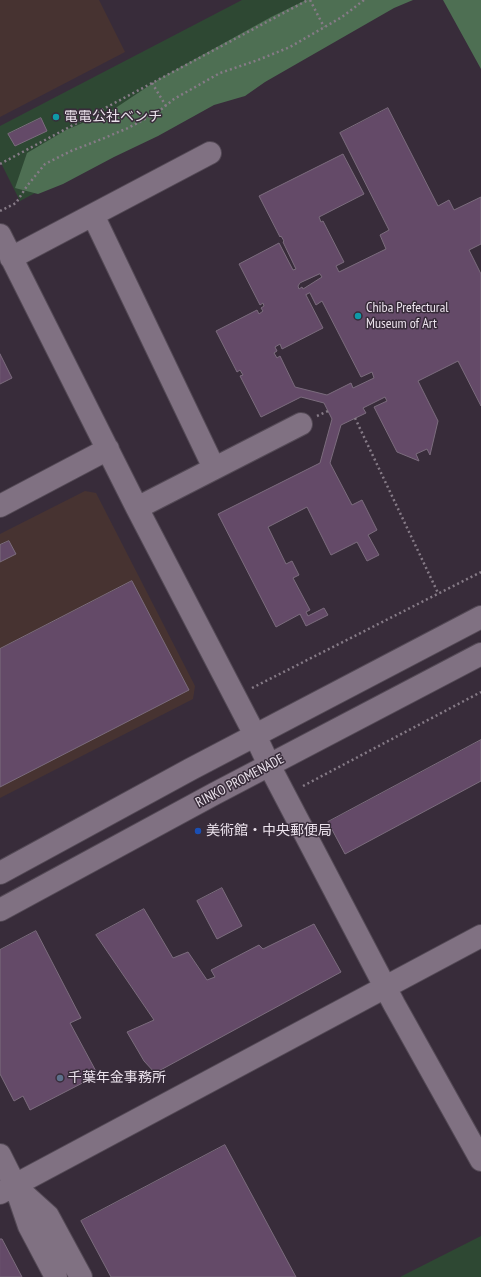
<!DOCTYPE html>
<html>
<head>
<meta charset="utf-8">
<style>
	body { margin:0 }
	canvas { display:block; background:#382c3a }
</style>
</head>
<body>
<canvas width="481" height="1277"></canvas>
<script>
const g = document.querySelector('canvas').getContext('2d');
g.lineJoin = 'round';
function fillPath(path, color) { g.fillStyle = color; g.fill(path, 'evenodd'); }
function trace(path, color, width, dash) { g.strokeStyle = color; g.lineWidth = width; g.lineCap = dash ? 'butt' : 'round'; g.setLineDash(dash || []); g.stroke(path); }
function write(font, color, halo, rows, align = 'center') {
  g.font = font + ' "PT Sans Narrow","Noto Sans JP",sans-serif'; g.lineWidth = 3; g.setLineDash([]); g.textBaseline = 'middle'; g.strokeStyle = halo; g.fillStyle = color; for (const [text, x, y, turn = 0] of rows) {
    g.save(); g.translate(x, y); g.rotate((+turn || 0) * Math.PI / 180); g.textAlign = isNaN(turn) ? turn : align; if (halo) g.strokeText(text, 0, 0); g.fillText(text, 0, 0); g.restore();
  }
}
fillPath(new Path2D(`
	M0,0H99L125,52L0,117Z
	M85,491L96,493L195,686L193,699L0,798V534Z`), '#473331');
fillPath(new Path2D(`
	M242,0H400L20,201L0,161V126Z
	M481,1236V1277H400Z`), '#2e4833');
fillPath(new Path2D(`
	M306,0H413L394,8L265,82L245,96L214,105L158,136L114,157L63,184L38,194L15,188L27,153L66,130L111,111L159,79L271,17Z
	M443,0H481V69Z`), '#4e6f53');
const building = new Path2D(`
	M388,108L438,206L449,200L454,210L481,197V244L469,250L481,274V406L458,361L418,381L438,421L430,455L427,449L416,454L419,461L397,452L374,407L387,401L385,397L363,408L366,413L341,425L330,463L352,505L362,500L377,530L368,535L379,555L367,561L357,542L331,555L307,507L268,527L286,564L292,561L299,575L293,578L310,610L306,612L308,616L324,608L328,615L306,626L300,614L276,627L218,514L320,463L332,419L324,403L301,397L261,417L240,376L243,375L240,370L237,372L216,331L257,310L259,314L263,311L261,308L264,306L263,303L260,305L239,264L279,243L293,270L296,269L283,242L284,241L281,236L280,237L259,196L343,154L364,194L319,217L321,222L323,221L344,262L336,266L339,272L386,249L380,235L389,230L340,133ZM320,274L322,277L303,289L302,287L299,289L298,286L300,283ZM310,293L316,305L322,301L361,377L372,372L374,378L353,388L351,383L327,395L295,387L280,356L277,358L274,353L277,351L275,347L280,344L282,349L323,328L306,295Z
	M41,118L47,131L15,146L8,134Z
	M0,354L12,378L0,384Z
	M9,541L16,554L0,562V545Z
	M132,581L189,690L0,787V649Z
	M481,740V781L345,854L328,822Z
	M222,888L242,926L217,939L197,901Z
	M144,909L173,958L188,952L207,980L215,977L211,970L259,945L263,949L314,924L341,972L155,1073L144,1061L127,1032L154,1020L96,935Z
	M36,931L81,1018L70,1023L98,1075L30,1110L23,1096L14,1101L0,1074V950Z
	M225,1145L296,1277H111L81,1221Z
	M0,1239H2L22,1277H0Z`);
fillPath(building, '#644a68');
trace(building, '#7b6c7d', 1);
const minor = new Path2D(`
	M93,215L214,468
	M0,235L137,508L255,735L269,765L394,1004L481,1160
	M11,258L210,153
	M0,506L108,449
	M137,508L301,424
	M0,873L191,769L481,617
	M0,910L214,794L481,654
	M0,1155L15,1185L29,1226L56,1277
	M17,1188L48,1216L81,1277
	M0,1193L481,936`);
trace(minor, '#544a56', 24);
trace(new Path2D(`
	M310,0L324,27
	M152,83L166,106
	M0,164L308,0
	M0,211L16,203L27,186L45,164L71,151L102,139L128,128L158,112L174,99L220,73L258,60L290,47L342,17L364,0
	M317,416L328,411
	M355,418L438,593
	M252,688L481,572
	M303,786L481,692`), '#867b87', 2.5, [2, 3]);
trace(minor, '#807182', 22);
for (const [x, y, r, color] of [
	[56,117,4,"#0f9aa8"],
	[358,316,4,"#0f9aa8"],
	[198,831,4,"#1a4fb4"],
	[60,1078,4,"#5c6f8a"]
]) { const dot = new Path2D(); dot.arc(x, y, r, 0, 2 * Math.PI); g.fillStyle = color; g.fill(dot); trace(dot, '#382c3a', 1.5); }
write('14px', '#ebe2ec', '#382c3a', [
	["電電公社ベンチ",64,117],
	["Chiba Prefectural",366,308],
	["Museum of Art",366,324],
	["美術館・中央郵便局",206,831],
	["千葉年金事務所",68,1078]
], 'left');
write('14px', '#ebe2ec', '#382c3a', [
	["RINKO PROMENADE",240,781,-28]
]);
</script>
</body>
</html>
